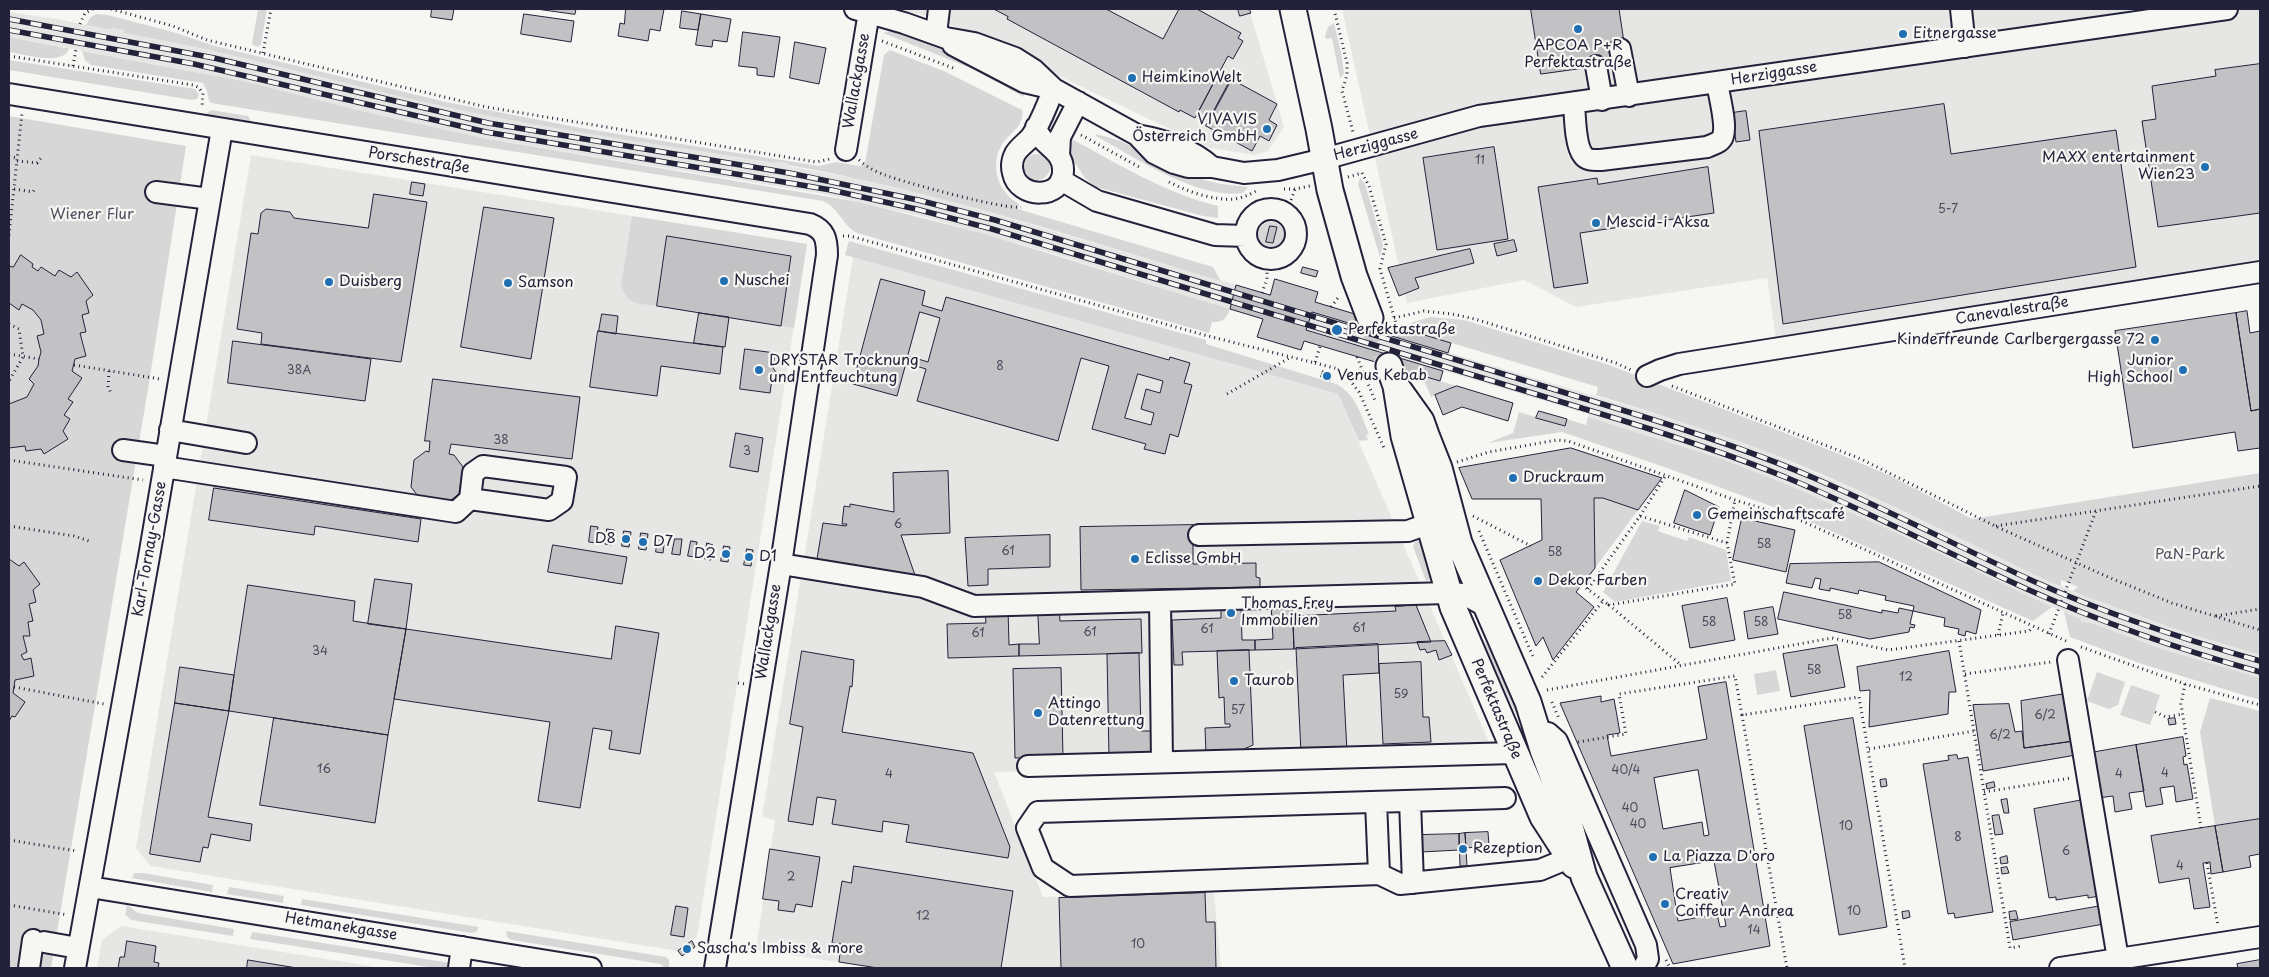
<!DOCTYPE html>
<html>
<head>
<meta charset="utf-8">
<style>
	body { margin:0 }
	#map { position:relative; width:2269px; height:977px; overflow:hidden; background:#f6f6f2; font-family:"Playpen Sans",sans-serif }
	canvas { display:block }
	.frame { position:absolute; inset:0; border:10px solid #22223b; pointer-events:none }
</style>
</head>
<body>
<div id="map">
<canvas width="2269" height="977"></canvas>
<div class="frame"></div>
</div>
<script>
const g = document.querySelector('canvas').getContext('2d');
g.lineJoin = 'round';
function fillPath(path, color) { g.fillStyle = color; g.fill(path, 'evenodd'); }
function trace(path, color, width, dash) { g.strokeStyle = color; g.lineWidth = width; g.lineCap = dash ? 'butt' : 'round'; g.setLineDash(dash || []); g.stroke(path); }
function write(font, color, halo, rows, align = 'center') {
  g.font = font + ' "Playpen Sans",sans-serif'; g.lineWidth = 4.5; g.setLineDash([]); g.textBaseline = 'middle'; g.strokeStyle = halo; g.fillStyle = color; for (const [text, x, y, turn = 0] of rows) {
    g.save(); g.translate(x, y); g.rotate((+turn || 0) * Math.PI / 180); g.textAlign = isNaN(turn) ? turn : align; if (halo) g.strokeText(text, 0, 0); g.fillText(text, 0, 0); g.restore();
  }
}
fillPath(new Path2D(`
	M900,9H1249L1284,127L1268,151L1254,155L1210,148L941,20Z
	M1342,9H2260V267L1776,338L1767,278L1576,307L1524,280L1407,303Z
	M9,12L58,19L110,30L111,28L125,30L124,33L182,43L402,96L499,117L775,163L776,162L788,163V166L863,180L951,201L1049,230L1270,295L1308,311L1693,425L1767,452L1876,499L2061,586L2184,632L2260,655V678L2162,649L2089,622L2088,623L2080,621L2081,619L2040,602L1847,511L1722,459L1588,417V414L1288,324L1287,327L1041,250L920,216L824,194L482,138L362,111L248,82L9,37Z
	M251,155L807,244L697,937L678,951L150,866L136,848Z
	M853,257L1261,372L1263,376L1268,374L1338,394L1498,763L994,772L1043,897L1214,893L1221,968H878L756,950L775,820L762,817Z
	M121,926L382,968H97L102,940Z`), '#e6e6e4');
fillPath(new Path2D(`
	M258,9H267L261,44L258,47L252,44Z
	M96,14L108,15L173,32L215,46L446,102L581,128L819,166L836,162L860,166L865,163L884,55L890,50L946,72L1022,110C1025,128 1008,133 1001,146C990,167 998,192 1019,204L1018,209L1213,267L1221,281C1078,238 935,191 788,165V163L776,162L775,163C667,145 558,131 451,108C342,84 234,52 124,33V30L111,28V30L86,25L90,18Z
	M1334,23L1341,52L1344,74L1340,78L1332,38L1326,39L1325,36L1328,27Z
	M895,30L930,42L994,70L1014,81L1024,94V97L973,69L883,33Z
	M9,37L65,48H69C64,67 24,54 9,52Z
	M82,51L248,82L362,111L482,138L859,202L985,234L1230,309C1227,318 1222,323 1212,322L1209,333L857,233C843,226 839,208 823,201L211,103L209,101L207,91L203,83L91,65L85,60Z
	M9,60L195,89L199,95L197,99L192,100L9,70Z
	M211,110L248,116L252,122L205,115Z
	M9,116L186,146L150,377L51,968H9Z
	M1096,134L1121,141L1186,175L1221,184L1248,187L1243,193C1198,200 1134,157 1096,136Z
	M1070,138C1118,164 1165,193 1218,206V218L1203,216L1096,187L1085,178L1069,154L1068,150Z
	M1024 167a13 13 0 1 1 26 0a13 13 0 1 1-26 0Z
	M1360,178L1365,184L1383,245L1380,257L1358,184Z
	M632,216L807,244L794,328L781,326L791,255L668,236L657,306C639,303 628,306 621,286Z
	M1258 235a13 13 0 1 1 26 0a13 13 0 1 1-26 0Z
	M849,241L1206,340V344L1336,384C1356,394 1361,415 1369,434L1366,435L1368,440L1359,441L1338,394L1268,374L1263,376L1261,372L845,255Z
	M1431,317L1464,320L1609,365L1837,453L1893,477L1972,519L2260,473V655L2184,632L2085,596L2073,591L2078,587L2061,580V586L2048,581C1962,540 1878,497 1790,461C1726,435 1661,415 1596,395L1598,387L1402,328L1413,322Z
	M1422,376L1457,386L1431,397Z
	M1519,412L1564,426L1567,419L1586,425L1588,417L1722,459L1788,485L1894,532L2052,607L2033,621L1795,515L1667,468L1562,432L1488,443L1513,433Z
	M1594,498H1603L1638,510L1595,568Z
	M1642,521L1660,526L1658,531L1687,541L1689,537L1726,550L1731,581L1615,602L1603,592Z
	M1420,540L1422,541L1432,579L1426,581L1413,546L1415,542Z
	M2064,612L2081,619L2080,621L2088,623L2089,622L2162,649L2260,678V700L2142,664L2070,637Z
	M1472,614L1482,638L1501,666L1522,710L1515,712L1494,666L1468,616Z
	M1776,670L1780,691L1757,695L1754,674Z
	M2097,672L2125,682L2118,705L2109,709L2087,701Z
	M2131,685L2160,695L2150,725L2120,715Z
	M2210,698L2260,711V819L2215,826L2200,732Z
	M134,873H143L213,885L212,892L132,878Z
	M229,887L284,896L283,903L227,894Z
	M302,899L479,927L476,932L472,933L301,905Z
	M127,905L138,913L234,929L233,936L131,920L125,914Z
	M506,931L666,957L669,960V968H665L661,964L512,940L507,937Z
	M252,932L451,963L450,968H435L250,939Z`), '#d7d7d7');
const building = new Path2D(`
	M432,9H454L452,20L431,17Z
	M537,9H576L575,14Z
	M626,9H664L660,31L650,29L648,41L618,36L620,23L624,24Z
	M994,9H1106L1163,39L1179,9H1197L1241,33L1238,38L1243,41L1233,59L1228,56L1195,118L1180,110L1179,112L1007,19L1008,17Z
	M1238,9H1249L1251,13L1240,16Z
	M1531,9H1619L1625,49L1614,64L1541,74Z
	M682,11L701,14L698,30L680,28Z
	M524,14L574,21L571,42L521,34Z
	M701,14L731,19L727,42L713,40L712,47L696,45Z
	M743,32L780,37L774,77L757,75V68L739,66Z
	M795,42L826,48L819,84L790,78Z
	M2260,64V213L2158,227L2142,121L2156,119L2152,86L2216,76L2215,70Z
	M1217,77L1229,84L1209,121L1197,115Z
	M1231,79L1277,104L1269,120L1277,125L1269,141L1260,136L1252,151L1206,126Z
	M1944,104L1951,154L2116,130L2136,267L1783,324L1759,131Z
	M1746,111L1750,140L1736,142L1732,113Z
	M1494,147L1508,239L1437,250L1423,158Z
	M1708,167L1714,213L1580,233L1588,283L1554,288L1538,187L1597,178L1598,184Z
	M412,182L425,184L423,196L410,194Z
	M374,194L427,202L401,362L261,344L262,333L237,329L251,233L258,234L261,213L266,209L290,212L294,218L368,228Z
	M484,207L554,218L531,359L461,347Z
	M1270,226L1277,227L1273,243L1266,242Z
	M667,236L791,256L781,326L657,306Z
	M1514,240L1517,251L1497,256L1494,244Z
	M1470,249L1474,263L1415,278L1419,288L1399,296L1388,268Z
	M21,255L33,264L32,267L38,271L41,267L55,276L59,270L71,277L77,272L93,295L86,301L89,313L82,315L86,332L80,333L86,356L75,359L72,371L82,378L68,399L73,402L64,415L70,419L63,431L68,439L44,454L41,449L26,451L25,446L9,448V404L27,397L34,384L29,379L38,366L39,359L41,352L37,336L44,334L41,320L33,310L22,304L19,310L9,303V266L13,267Z
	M1303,267L1318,271L1316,277L1301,273Z
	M881,279L925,291L922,305L942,311L946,297L1169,360L1170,357L1190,363L1184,383L1192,385L1178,437L1170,434L1165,454L1144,449L1146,444L1092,429L1109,366L1081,358L1058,441L917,401L926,369L906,363L897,396L853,384ZM920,312L940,318L928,362L908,356ZM1138,374L1163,381L1160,393L1146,389L1141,409L1154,413L1151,425L1125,418Z
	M1275,279L1318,292L1315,302L1451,343L1448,353L1312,312L1306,330L1443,371L1440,381L1304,341L1301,350L1257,337L1263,319L1230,309L1236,285L1270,295Z
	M2247,311L2250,333L2260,331V409L2251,411L2236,313Z
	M699,313L729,317L725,347L694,343Z
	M2236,313L2251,411L2260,409V448L2238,451L2235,432L2133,448L2115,331Z
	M602,314L618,316L616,334L599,331Z
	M598,331L723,347L720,374L661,366L657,396L590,387Z
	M233,341L371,359L365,401L228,383Z
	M745,349L775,353L773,368L776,372L775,378L772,379L770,393L740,389Z
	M1323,371L1332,374L1330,381L1321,377Z
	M433,379L580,397L572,459L451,444L449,454L454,455L463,467L459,494L447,503L421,500L411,487L414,460L426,451L429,452L430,441H425Z
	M1457,386L1513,403L1508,421L1462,407L1443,415L1435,395Z
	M1539,411L1567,419L1565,426L1536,418Z
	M736,433L763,438L758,472L730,467Z
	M1571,448L1662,478L1638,510L1603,498H1594L1595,568L1576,592L1594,607L1553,660L1543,637L1536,646L1500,560L1542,540L1541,499H1472L1459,468Z
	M948,471L950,533L901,535L917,581L816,565L823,523L846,526L847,524H842L844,506L850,507V504L894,512L893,473Z
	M214,488L421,519L418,542L315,526L314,535L209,520Z
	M1685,490L1719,507L1710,535L1674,523Z
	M1742,518L1795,530L1786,572L1733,560Z
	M1193,525V564L1256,563V577L1260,578V587L1081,590L1080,527Z
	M591,526L598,527L596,543L589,542Z
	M607,529L614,530L612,545L605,544Z
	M624,531L631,532L629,547L622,546Z
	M641,533L648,534L646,550L639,549Z
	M1050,535V567L988,569V585L968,586L965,538Z
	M658,536L665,537L663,553L656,552Z
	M675,539H682L680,555L672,554Z
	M691,541L697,542L695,557L688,556Z
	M707,543L713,545L711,560L705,559Z
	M553,545L627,557L622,584L548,572Z
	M724,546L730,547L728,562L721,561Z
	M747,549L753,550L751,566L744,565Z
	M9,559L19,566L24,562L40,584L33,590L36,602L29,604L33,621L28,622L30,636H23L27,652L21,655L24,660L31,658L34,676L15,680L13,693L25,702L15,717L12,716L9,721Z
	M1879,562L1981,610L1976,634L1966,631L1965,636L1958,634L1959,629L1944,626L1945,618L1913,611L1914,606L1885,600L1886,596L1859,590L1858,594L1830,588V591L1819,589L1821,579L1815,578L1812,588L1786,583L1790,564Z
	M375,579L412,584L406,629L368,624Z
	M248,585L355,601L353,621L406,629L388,735L229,711Z
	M1784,592L1882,613V610L1898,613L1899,608L1913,611L1910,624L1915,625L1914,628L1910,627L1909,632L1870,639L1778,619Z
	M1727,598L1735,640L1690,648L1682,606Z
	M1292,603L1294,649L1255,650V640L1273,639L1271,604Z
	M1241,605L1242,640H1255V650L1182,652L1183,665H1174L1172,620L1221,618V606Z
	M1416,605L1431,642L1294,649L1293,616L1396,611L1395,607Z
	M1773,607L1778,634L1748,639L1744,612Z
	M1008,609L1009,645L1019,644V656L948,658L947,624L986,623L985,610Z
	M1038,609H1059L1060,621L1141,619L1142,653L1019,656V644H1039Z
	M616,626L659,633L640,754L609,749L612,731L593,728L580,808L538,801L550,722L394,699L406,629L611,659Z
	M1445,641L1452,655L1439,660L1436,650L1427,653L1425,649L1420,650L1417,642Z
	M1378,644L1379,673L1343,675L1347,752L1301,753L1296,648Z
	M1837,645L1845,687L1791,697L1783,654Z
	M1249,650L1253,745L1244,749V751L1206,754L1205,728L1230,727V724H1225L1224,697L1219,698L1217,651Z
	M802,651L854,660L852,687L850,686L842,732L973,753L1010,847L1008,858L906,842L909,825L883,821L882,832L832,824L836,800L817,797L813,825L788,821L803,727L790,724Z
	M1949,651L1956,692H1949L1948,714L1869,727L1870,690L1860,691L1857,667Z
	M1139,653L1141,731H1154L1155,754L1109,756L1107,654Z
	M1421,662L1423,717H1429L1431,742L1383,744L1379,664Z
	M180,667L234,675L229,711L175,703Z
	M1061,668L1063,757L1015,758L1013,669Z
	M1726,682L1770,946L1673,964L1560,703L1601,696V702L1614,699L1620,733L1607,735L1611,756L1707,739L1698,687ZM1698,770L1709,835L1704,836L1702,822L1663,829L1654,778ZM1714,861L1726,926L1720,927L1717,914L1678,921L1670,868Z
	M2065,694L2074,741L2024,748L2021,701Z
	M175,703L229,711L208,817L252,824L250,841L211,834L208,848L203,847L200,862L150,854Z
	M2009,704L2015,732L2022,731L2024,748L2074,741L2076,755L1983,771L1973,705Z
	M274,718L388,735L375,823L260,805Z
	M1853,718L1887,927L1839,935L1804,726Z
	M2175,718L2176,724L2169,725L2168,719Z
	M2183,737L2186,756L2183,757L2184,765L2187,764L2193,799L2176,802L2174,786L2160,788L2163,804L2146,807L2136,745Z
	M2136,745L2144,791L2129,793L2132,809L2115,812L2113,796L2098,798L2095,780L2098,779L2097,771H2093L2090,753Z
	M1957,755L1958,759L1968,757L1993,912L1955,918L1954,913L1948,914L1923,764L1949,760L1948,756Z
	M1886,779L1887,786L1881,787L1880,780Z
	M1994,782L1995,787L1987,789L1986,784Z
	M2007,799L2009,813H2004L2001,800Z
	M2083,800L2099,896L2088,898V895L2056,900V897L2049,898L2034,809Z
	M1999,815L2003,834L1995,835L1992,816Z
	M2260,819V854L2249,856L2251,867L2223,872L2215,826Z
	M2215,826L2223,872L2211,874L2210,862L2203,863L2210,907L2194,909L2189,878L2159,883L2151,836Z
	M1488,832L1489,846L1466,848L1465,833Z
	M1465,833L1467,866H1460L1459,834Z
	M1459,834V850L1421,852L1420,835Z
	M770,849L820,857L812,907L796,904L794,912L778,910L779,901L763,899Z
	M2007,856L2008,863L2001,864L2000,858Z
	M854,866L1013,891L1001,968H878L839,962L841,944L832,943L842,881L851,883Z
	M2007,867L2009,873L2002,874L2001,868Z
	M1205,893L1206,922H1215L1216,968H1061L1059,898Z
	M676,906L688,908L684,937L671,935Z
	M2101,906L2104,924L2013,940L2010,922Z
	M1909,911L1910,917L1903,919L1902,912Z
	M2016,911L2018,919L2010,920L2009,912Z
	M127,941L156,946L154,962L159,963L158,968H118L120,957H124Z
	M692,941L695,947L682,956L678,951Z
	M248,960L297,968H247Z
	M2260,960V968H2238L2237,964Z`);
fillPath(building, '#c2c2c4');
trace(building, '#22223b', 1);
trace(new Path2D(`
	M1370,318L1389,366`), '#cccccd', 25, [25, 12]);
const minor = new Path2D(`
	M855,9L904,23L946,38L974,43L1015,58L1034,70L1054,89L1137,135L1154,153L1174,163L1188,167H1212L1244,173L1278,170L1324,159L1479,116L2227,9
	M1961,9L1965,47
	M936,34L939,9
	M953,45L1024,82L1054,89
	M1620,49L1629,96
	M1596,66L1602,100
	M9,94L810,224C825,230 827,239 827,255L781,564L715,968
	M1574,103C1575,116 1575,145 1583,155C1587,161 1595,160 1601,160L1707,147C1713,144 1721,143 1723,136C1727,125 1719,95 1717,83
	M1036,127C1040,146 1064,149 1063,171C1063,200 1018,199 1013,173C1011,166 1012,160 1015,154C1019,147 1026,143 1031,137C1041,123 1047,104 1054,89
	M1137,135C1165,140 1190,148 1212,167
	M846,150L869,12
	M1059,155L1060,137L1078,102
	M1061,180L1097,201L1215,235L1246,236
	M156,192L210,199
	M1246 234a25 25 0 1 1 50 0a25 25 0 1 1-50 0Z
	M1647,376L1660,370L1679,364L2260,272
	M170,430L246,443
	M123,450L166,456
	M164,467L456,512L470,499L549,510L562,501L566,477L483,466L473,473L470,499
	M1199,535L1408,531L1428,524
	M781,564L923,587L974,606L1448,593L1463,594L1487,607
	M1160,601L1162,762
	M2068,660L2118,959
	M1537,732L1548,733L1557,741L1646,945L1648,959L1643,968
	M1028,766L1515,753
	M1505,798L1038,812L1027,828L1043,868L1070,886L1379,874L1400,884L1540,870L1569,858
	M1410,801L1413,883
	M1376,802L1379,874
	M90,887L591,968
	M44,942L78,948
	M29,968L33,940
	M75,968L150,551L222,129
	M459,968L462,947
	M2060,968L2260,937`);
const major = new Path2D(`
	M1293,9L1319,129L1330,190L1354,276L1370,318
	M1389,366L1396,386L1404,436L1453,607L1543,817L1574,865
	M1396,386L1421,421L1426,435L1439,468L1459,543L1528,702L1543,750L1565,808L1584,877L1625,968`);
trace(minor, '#22223b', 24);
trace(major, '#22223b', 29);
trace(new Path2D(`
	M111,9L173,26L207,40L486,107L816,162L830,159
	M1334,9L1347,63V75L1342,91L1353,132
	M80,24L85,13L93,9
	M882,41L953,68
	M263,53L271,9
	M9,56L193,85L198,87L203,93L202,107
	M73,66L76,49
	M1081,135L1141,168
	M9,156L17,158
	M859,160C867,167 876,172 885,175C902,182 1010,211 1021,207
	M17,161L37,163L41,158
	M1362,173L1369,186L1386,244L1380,269L1397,327
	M1348,177L1362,173
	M1169,182C1186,191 1214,201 1234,199C1242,198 1249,195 1256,191
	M14,189L33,192L36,187
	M1284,189H1295L1310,186
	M1286,214L1295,189
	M9,235L22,113
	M843,236H850L1208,336L1315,363L1320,346
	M1262,293L1267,279V259
	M1331,307L1340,295
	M1394,318L1424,311L1452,314L1475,319L1616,363L1631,370
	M9,324L19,329L23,357L9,381
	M9,354L39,359
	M1357,357L1376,403
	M1315,363L1342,370L1359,392L1385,450
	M74,365L160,379
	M109,371L108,387L112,395
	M1672,386L1861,459L1995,526L2108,577L2172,603L2260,630
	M1227,394L1291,357
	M9,460L143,480
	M1457,462L1489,452L1557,440L1568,441L1735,500L1802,521L2066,641
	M1473,516L1531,546
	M1640,516L1666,475
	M9,526L74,536L92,542
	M1996,526L2260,486
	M1479,531L1534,659
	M1727,543L1735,500
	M1582,585L1609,605
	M1588,589L1640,516L1727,543L1735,584L1609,605L1681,665
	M2216,616L2260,609
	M2049,634L2096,511
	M1998,635L2003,613
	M1959,641L2010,948L2021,946
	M2081,647L2185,684L2260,705
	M1965,674L2051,662
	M1542,677L1603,601
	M738,683L745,684
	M2185,684L2181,704L2201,828
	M14,687L104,704
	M1547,690L1832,638L1888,650L2029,631L2033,627
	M1552,702L1559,719
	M2155,712L2166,717L2183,714
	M1742,715L1787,968
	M1578,742L1626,734L1619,694L1735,676L1742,715L1859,697L1905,968
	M1869,749L1974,731
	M1984,792L2071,778
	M9,840L77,851
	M2207,863L2218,926
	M9,905L68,915
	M1666,960L1670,968`), '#22223b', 3, [1, 4]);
trace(minor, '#f6f6f2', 20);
trace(major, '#f6f6f2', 25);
const rail = new Path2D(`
	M9,19L214,58L488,123L789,173L918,200L995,220L1622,410C1687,430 1752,451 1814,478C1888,510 1959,547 2033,581C2106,614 2183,639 2260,661
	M9,30L194,64L486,132L831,190L916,209L992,229L1621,420C1676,437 1731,455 1785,477C1868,511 1947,553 2029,590C2103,623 2181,650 2260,672`);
trace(rail, '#22223b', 5.5);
trace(rail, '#f6f6f2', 4, [11]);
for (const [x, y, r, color] of [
	[1578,29,5,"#1f6fb2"],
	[1903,34,5,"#1f6fb2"],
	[1132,78,5,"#1f6fb2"],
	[1267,129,5,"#1f6fb2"],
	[2205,167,5,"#1f6fb2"],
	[1596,223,5,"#1f6fb2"],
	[724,281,5,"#1f6fb2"],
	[329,282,5,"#1f6fb2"],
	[508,283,5,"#1f6fb2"],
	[1337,330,6,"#1f6fb2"],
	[2155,340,5,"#1f6fb2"],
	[759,370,5,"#1f6fb2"],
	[2183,370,5,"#1f6fb2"],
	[1327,376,5,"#1f6fb2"],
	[1513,478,5,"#1f6fb2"],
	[1697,515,5,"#1f6fb2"],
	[626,539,5,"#1f6fb2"],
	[643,542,5,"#1f6fb2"],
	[726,554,5,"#1f6fb2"],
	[749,557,5,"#1f6fb2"],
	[1135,559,5,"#1f6fb2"],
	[1538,581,5,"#1f6fb2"],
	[1231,613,5,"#1f6fb2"],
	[1234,681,5,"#1f6fb2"],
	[1038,713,5,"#1f6fb2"],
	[1463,849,5,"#1f6fb2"],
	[1653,857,5,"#1f6fb2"],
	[1665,904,5,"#1f6fb2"],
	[687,949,5,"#1f6fb2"]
]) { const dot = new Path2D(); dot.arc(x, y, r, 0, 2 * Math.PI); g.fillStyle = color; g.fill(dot); trace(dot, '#f6f6f2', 2); }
write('12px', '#4a4a5d', null, [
	["11",1480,161],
	["5-7",1948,210],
	["8",1000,367],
	["38A",299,371],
	["38",501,441],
	["3",747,452],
	["6",898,525],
	["58",1764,545],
	["61",1008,552],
	["58",1555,553],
	["58",1845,616],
	["58",1709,623],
	["58",1761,623],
	["61",1359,629],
	["61",1207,630],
	["61",1090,633],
	["61",978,634],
	["34",320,652],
	["58",1814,671],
	["12",1906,678],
	["59",1401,695],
	["57",1238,711],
	["6/2",2045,716],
	["6/2",2000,736],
	["16",324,770],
	["40/4",1626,771],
	["4",2165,774],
	["4",889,775],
	["4",2119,775],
	["40",1630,809],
	["40",1638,825],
	["10",1846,827],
	["8",1958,838],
	["6",2066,852],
	["4",2180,867],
	["2",791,878],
	["10",1854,912],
	["12",923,917],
	["14",1754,931],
	["10",1138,945]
]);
write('15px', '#22223b', '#f6f6f2', [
	["Eitnergasse",1913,34],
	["APCOA P+R",1578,46,"center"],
	["Perfektastraße",1578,63,"center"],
	["HeimkinoWelt",1142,78],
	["VIVAVIS",1257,120,"right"],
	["Österreich GmbH",1257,137,"right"],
	["MAXX entertainment",2195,158,"right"],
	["Wien23",2195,175,"right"],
	["Mescid-i Aksa",1606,223],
	["Nuschei",734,281],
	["Duisberg",339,282],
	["Samson",518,283],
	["Perfektastraße",1348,330],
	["Kinderfreunde Carlbergergasse 72",2145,340,"right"],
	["DRYSTAR Trocknung",769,361],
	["und Entfeuchtung",769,378],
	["Junior",2173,361,"right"],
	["High School",2173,378,"right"],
	["Venus Kebab",1337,376],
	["Druckraum",1523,478],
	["Gemeinschaftscafé",1707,515],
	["D8",616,539,"right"],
	["D7",653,542],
	["D2",716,554,"right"],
	["D1",759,557],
	["Eclisse GmbH",1145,559],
	["Dekor Farben",1548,581],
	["Thomas Frey",1241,604],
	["Immobilien",1241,621],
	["Taurob",1244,681],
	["Attingo",1048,704],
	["Datenrettung",1048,721],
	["Rezeption",1473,849],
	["La Piazza D'oro",1663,857],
	["Creativ",1675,895],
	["Coiffeur Andrea",1675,912],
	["Sascha's Imbiss & more",697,949]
], 'left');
write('15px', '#22223b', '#f6f6f2', [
	["Herziggasse",1774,74,-9],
	["Wallackgasse",857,81,-80],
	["Herziggasse",1376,145,-15],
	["Porschestraße",419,161,9],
	["Canevalestraße",2012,311,-9],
	["Karl-Tornay-Gasse",150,549,-80],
	["Wallackgasse",769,632,-81],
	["Perfektastraße",1496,709,67],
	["Hetmanekgasse",341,927,9]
]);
write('15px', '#4f4f62', '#f6f6f2', [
	["Wiener Flur",92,215],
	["PaN-Park",2190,555]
]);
</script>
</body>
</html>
